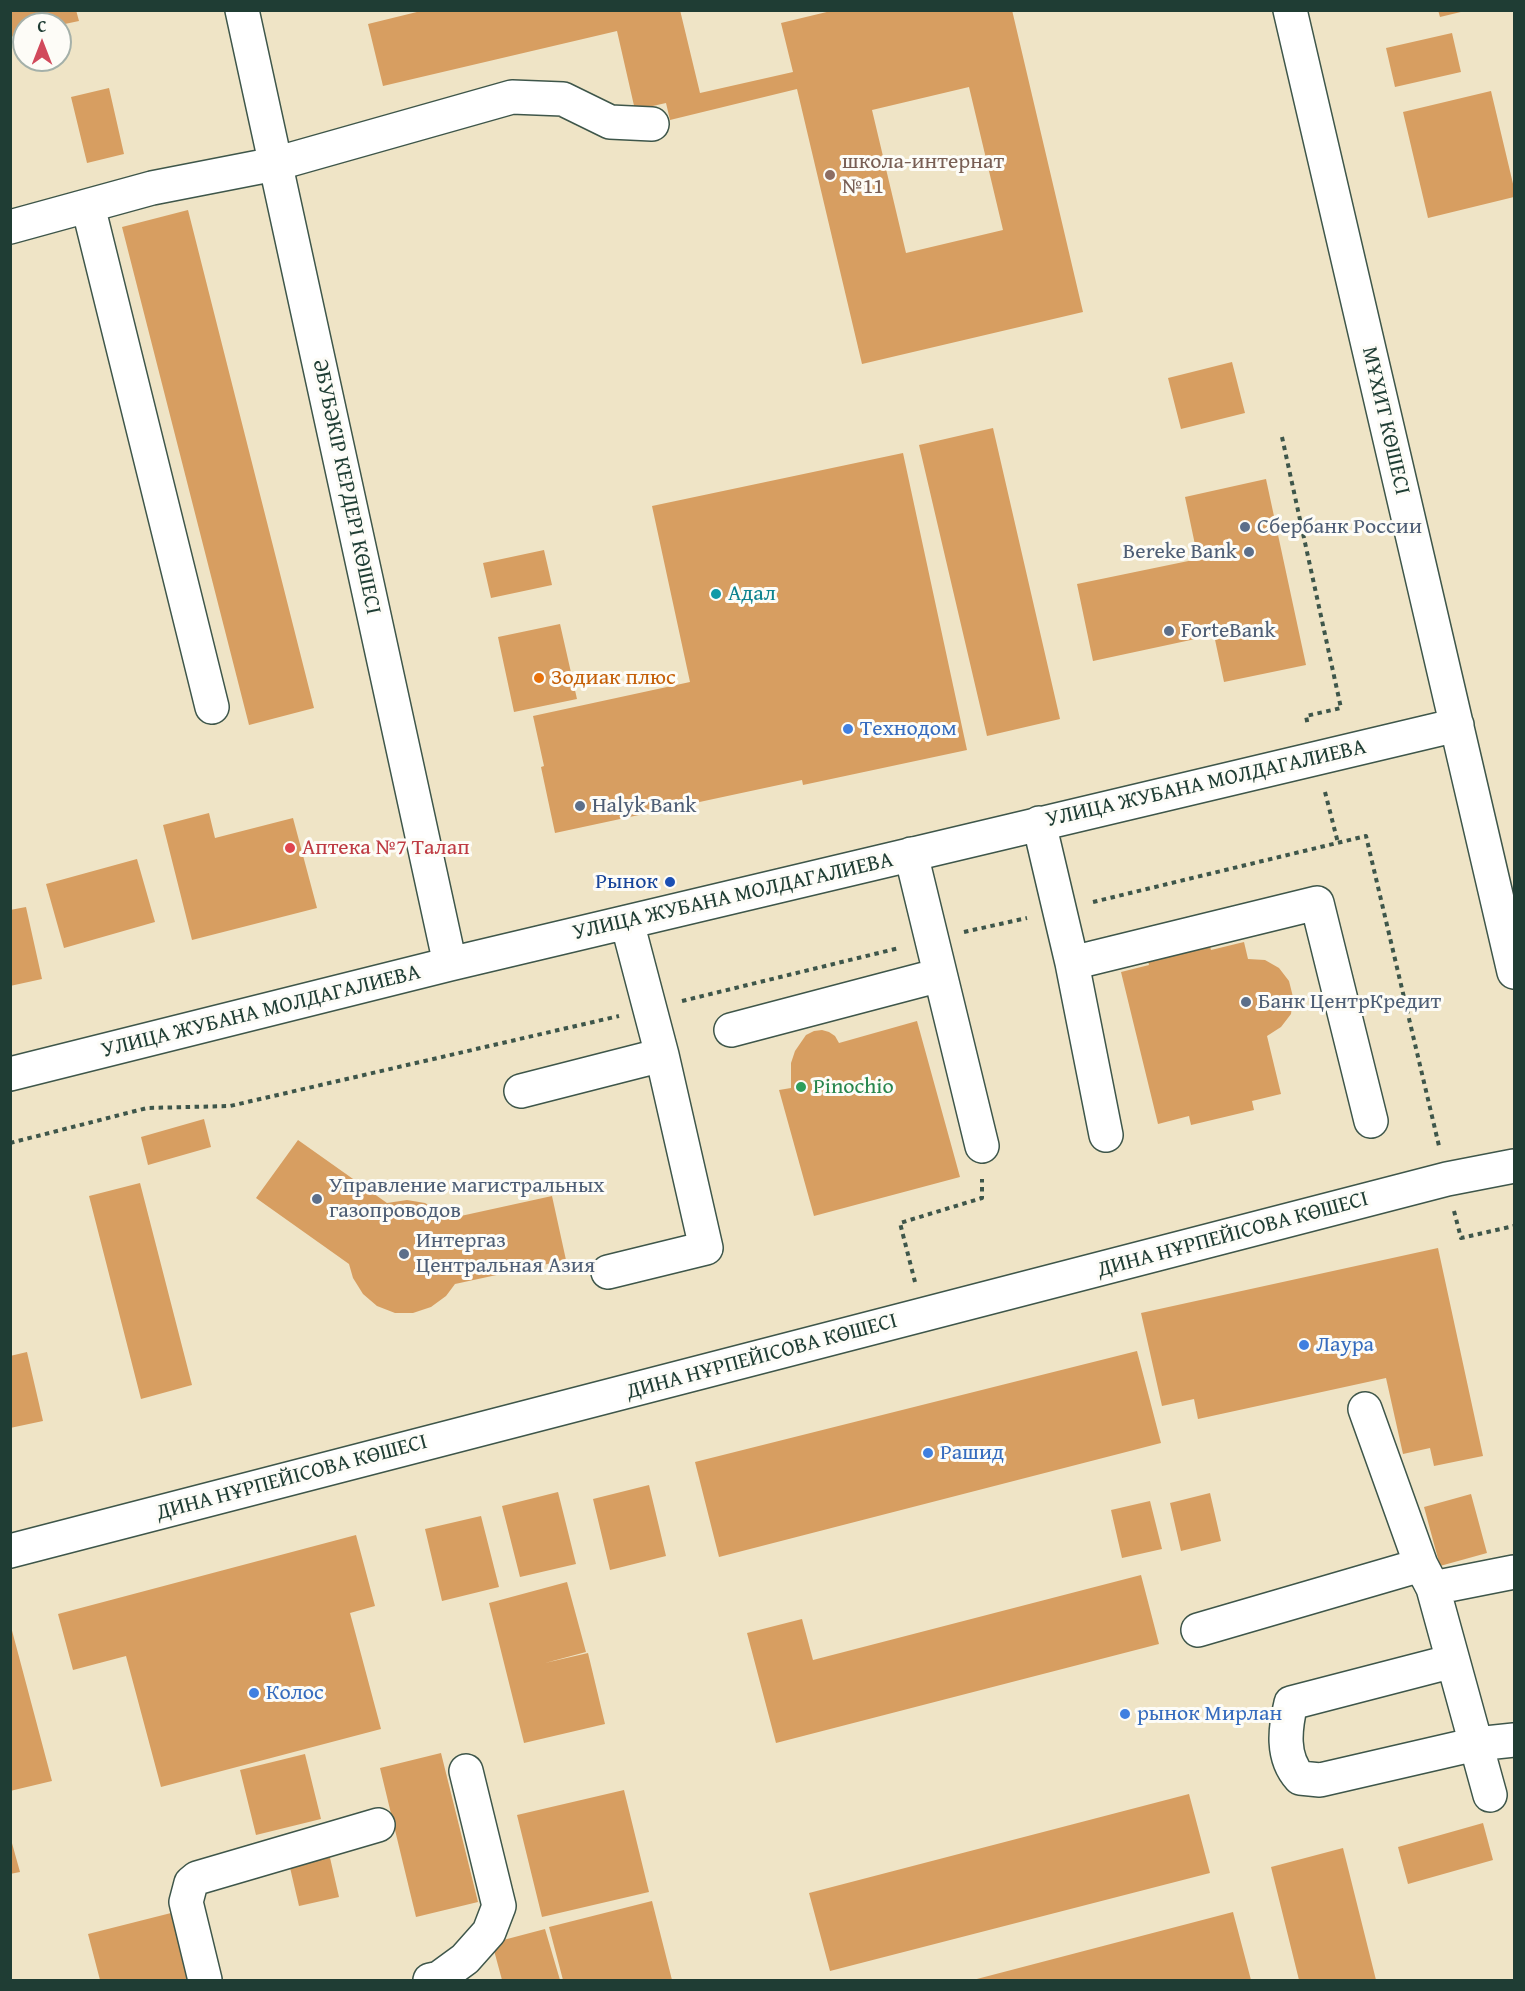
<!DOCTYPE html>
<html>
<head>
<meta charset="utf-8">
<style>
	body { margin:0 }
	#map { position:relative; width:1525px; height:1991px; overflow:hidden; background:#efe4c6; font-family:"Gentium Book Plus",serif }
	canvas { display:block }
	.frame { position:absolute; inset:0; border:12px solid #1f3d34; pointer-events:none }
	.north { position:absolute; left:12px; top:12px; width:60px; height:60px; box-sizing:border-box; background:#fdfcf7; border:2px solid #a4b0a9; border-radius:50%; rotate:0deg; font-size:16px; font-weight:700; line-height:24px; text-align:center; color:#1f3d34 }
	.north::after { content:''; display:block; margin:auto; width:21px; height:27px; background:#d1495b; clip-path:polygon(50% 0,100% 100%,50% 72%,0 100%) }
</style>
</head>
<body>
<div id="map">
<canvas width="1525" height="1991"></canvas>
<div class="frame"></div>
<div class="north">С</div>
</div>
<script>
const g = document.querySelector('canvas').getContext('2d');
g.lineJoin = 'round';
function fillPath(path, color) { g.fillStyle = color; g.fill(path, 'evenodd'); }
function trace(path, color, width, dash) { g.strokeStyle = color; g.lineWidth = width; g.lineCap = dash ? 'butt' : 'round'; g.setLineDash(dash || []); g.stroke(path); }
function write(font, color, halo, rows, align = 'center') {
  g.font = font + ' "Gentium Book Plus",serif'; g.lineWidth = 6; g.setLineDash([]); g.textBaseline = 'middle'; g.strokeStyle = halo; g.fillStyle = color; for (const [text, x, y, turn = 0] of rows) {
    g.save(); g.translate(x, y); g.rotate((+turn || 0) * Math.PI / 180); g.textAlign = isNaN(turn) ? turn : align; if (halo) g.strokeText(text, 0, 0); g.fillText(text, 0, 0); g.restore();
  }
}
fillPath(new Path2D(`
	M10,10H76L79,21L60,25L24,24V34L10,37Z
	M425,10H680L700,93L793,72L781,23L835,10H1012L1083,312L862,364L797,89L670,120L666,103L635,110L617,31L383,86L368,24ZM969,87L1003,230L906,253L872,110Z
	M1438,10H1465V11L1440,17Z
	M1452,33L1461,72L1395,87L1386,48Z
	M109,88L124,154L87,163L71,97Z
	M1491,91L1514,188V197L1428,218L1403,112Z
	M188,210L314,708L249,725L122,227Z
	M1232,362L1245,413L1181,429L1168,378Z
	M993,428L1060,719L987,736L919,445Z
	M903,453L967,750L803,785L802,780L555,833L541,767L544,766L533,716L690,682L652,506Z
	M1266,479L1306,665L1224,682L1214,635L1093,661L1077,584L1198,559L1185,497Z
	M544,550L552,585L491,598L483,563Z
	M560,624L577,699L514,712L498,637Z
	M209,813L215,838L293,818L317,908L192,940L163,825Z
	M137,859L155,922L64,948L46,884Z
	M26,907L42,979L10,986V910Z
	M1209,942L1211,950L1244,942L1248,959L1265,960L1279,968L1289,981L1293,997L1291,1014L1281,1027L1267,1036L1281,1094L1252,1101L1254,1110L1191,1125L1189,1116L1158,1124L1121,972L1149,965L1147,957Z
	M917,1021L960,1177L814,1216L779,1090L791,1088V1063L795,1051L806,1035L814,1031L822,1030L829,1032L835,1036L839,1043Z
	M204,1119L211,1147L148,1165L141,1137Z
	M298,1140L387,1203L407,1200L425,1203L441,1213L447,1219L552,1196L566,1260L455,1284L446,1296L431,1307L413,1313H395L377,1306L363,1294L353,1278L349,1264L256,1198Z
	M140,1183L192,1385L141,1399L89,1196Z
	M1438,1248L1483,1456L1434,1466L1430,1448L1403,1454L1386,1378L1198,1419L1194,1399L1162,1406L1141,1313Z
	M1137,1351L1161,1443L719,1557L695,1462Z
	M27,1352L43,1421L10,1428V1356Z
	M649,1485L666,1556L610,1570L593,1499Z
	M558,1492L576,1564L520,1577L502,1506Z
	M1210,1493L1221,1541L1181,1551L1170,1503Z
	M1471,1494L1487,1553L1440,1566L1424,1507Z
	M1150,1501L1162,1549L1122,1558L1111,1510Z
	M481,1516L499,1587L442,1601L425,1529Z
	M356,1535L375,1606L350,1613L381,1729L161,1787L126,1656L73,1670L58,1614Z
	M1141,1575L1159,1644L776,1743L747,1633L802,1619L813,1660Z
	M567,1582L586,1652L545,1663L588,1653L605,1724L524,1743L489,1603Z
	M10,1623L52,1781L10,1791Z
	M441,1753L478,1902L416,1917L380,1768Z
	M305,1754L321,1819L256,1835L240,1770Z
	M624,1790L649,1892L542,1917L517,1815Z
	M1189,1794L1210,1873L830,1971L809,1893Z
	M1483,1823L1493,1860L1408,1884L1398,1847Z
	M10,1836L20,1872L10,1874Z
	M1343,1848L1376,1980H1299L1271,1867Z
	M328,1849L339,1897L299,1906L288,1859Z
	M652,1901L672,1980H563L549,1927Z
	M175,1912L192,1980H100L88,1934Z
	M1233,1912L1251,1980H973Z
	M545,1929L560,1980H502L492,1943Z`), '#d79e61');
const minor = new Path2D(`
	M242,10L450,964
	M1290,10L1514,972
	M88,206L212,707
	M10,227L152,188L275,164L512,97L563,99L610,122L652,124
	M1039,823L1072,963L1317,903L1371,1121
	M911,854L982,1146
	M1072,963L1106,1135
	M731,1030L940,975
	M10,1074L450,964L1457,725
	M521,1091L662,1055L627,922
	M608,1272L706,1248L662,1055
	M1365,1409L1421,1565L1433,1588L1490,1795
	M10,1551L1447,1179L1514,1166
	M1433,1588L1514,1572
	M1198,1630L1421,1565
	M1453,1661L1291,1703C1285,1728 1281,1757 1300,1778L1320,1780L1476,1744L1514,1740
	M205,1980L186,1902L191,1883L197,1878L378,1825
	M430,1980L439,1978L465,1959L489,1932L499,1906L466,1771`);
trace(minor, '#3e564a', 36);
trace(new Path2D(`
	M1282,437L1341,708L1306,716L1308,726
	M1325,792L1338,843
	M1093,902L1366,836L1439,1146
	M964,932L1027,918
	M682,1001L899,948
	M10,1143L147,1108L230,1106L619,1016
	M1454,1211L1461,1238L1514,1226
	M915,1282L900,1223L982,1198V1179`), '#3e564a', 4, [4.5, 4.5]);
trace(minor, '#fff', 33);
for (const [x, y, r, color] of [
	[830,175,6,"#8d6e63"],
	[1245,527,6,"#5c6f8a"],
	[1249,552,6,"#5c6f8a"],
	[716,594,6,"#0f9aa8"],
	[1169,631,6,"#5c6f8a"],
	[539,678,6,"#e8710a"],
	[848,729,6,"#3f7fe0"],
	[580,806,6,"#5c6f8a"],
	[290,848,6,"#e0444e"],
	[670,882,6,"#1a4fb4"],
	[1246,1002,6,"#5c6f8a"],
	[801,1087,6,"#2e9e5b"],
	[317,1199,6,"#5c6f8a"],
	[404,1254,6,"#5c6f8a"],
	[1304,1345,6,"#3f7fe0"],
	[928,1453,6,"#3f7fe0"],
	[254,1693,6,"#3f7fe0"],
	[1125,1714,6,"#3f7fe0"]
]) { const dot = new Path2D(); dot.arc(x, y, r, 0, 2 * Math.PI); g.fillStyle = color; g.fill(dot); trace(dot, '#fdfcf7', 2); }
write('22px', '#785e54', '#fdfcf7', [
	["школа-интернат",842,162],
	["№11",842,187]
], 'left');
write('22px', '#1f3d34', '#fdfcf7', [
	["МҰХИТ КӨШЕСІ",1385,421,77],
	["ӘБУБӘКІР КЕРДЕРІ КӨШЕСІ",346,487,78],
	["УЛИЦА ЖУБАНА МОЛДАГАЛИЕВА",1206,784,-13],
	["УЛИЦА ЖУБАНА МОЛДАГАЛИЕВА",733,897,-13],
	["УЛИЦА ЖУБАНА МОЛДАГАЛИЕВА",261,1012,-14],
	["ДИНА НҰРПЕЙІСОВА КӨШЕСІ",1233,1235,-15],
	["ДИНА НҰРПЕЙІСОВА КӨШЕСІ",762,1357,-15],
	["ДИНА НҰРПЕЙІСОВА КӨШЕСІ",292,1478,-15]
]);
write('22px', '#4e5e75', '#fdfcf7', [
	["Сбербанк России",1257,527],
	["Bereke Bank",1237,552,"right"],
	["ForteBank",1181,631],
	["Halyk Bank",592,806],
	["Банк ЦентрКредит",1258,1002],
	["Управление магистральных",329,1186],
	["газопроводов",329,1211],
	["Интергаз",416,1241],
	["Центральная Азия",416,1266]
], 'left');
write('22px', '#0d838f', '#fdfcf7', [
	["Адал",728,594]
], 'left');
write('22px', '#c56008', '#fdfcf7', [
	["Зодиак плюс",551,678]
], 'left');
write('22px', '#366cbe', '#fdfcf7', [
	["Технодом",860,729],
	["Лаура",1316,1345],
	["Рашид",940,1453],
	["Колос",266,1693],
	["рынок Мирлан",1137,1714]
], 'left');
write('22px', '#be3a42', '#fdfcf7', [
	["Аптека №7 Талап",302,848]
], 'left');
write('22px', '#164399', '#fdfcf7', [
	["Рынок",658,882]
], 'right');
write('22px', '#27864d', '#fdfcf7', [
	["Pinochio",813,1087]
], 'left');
</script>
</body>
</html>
